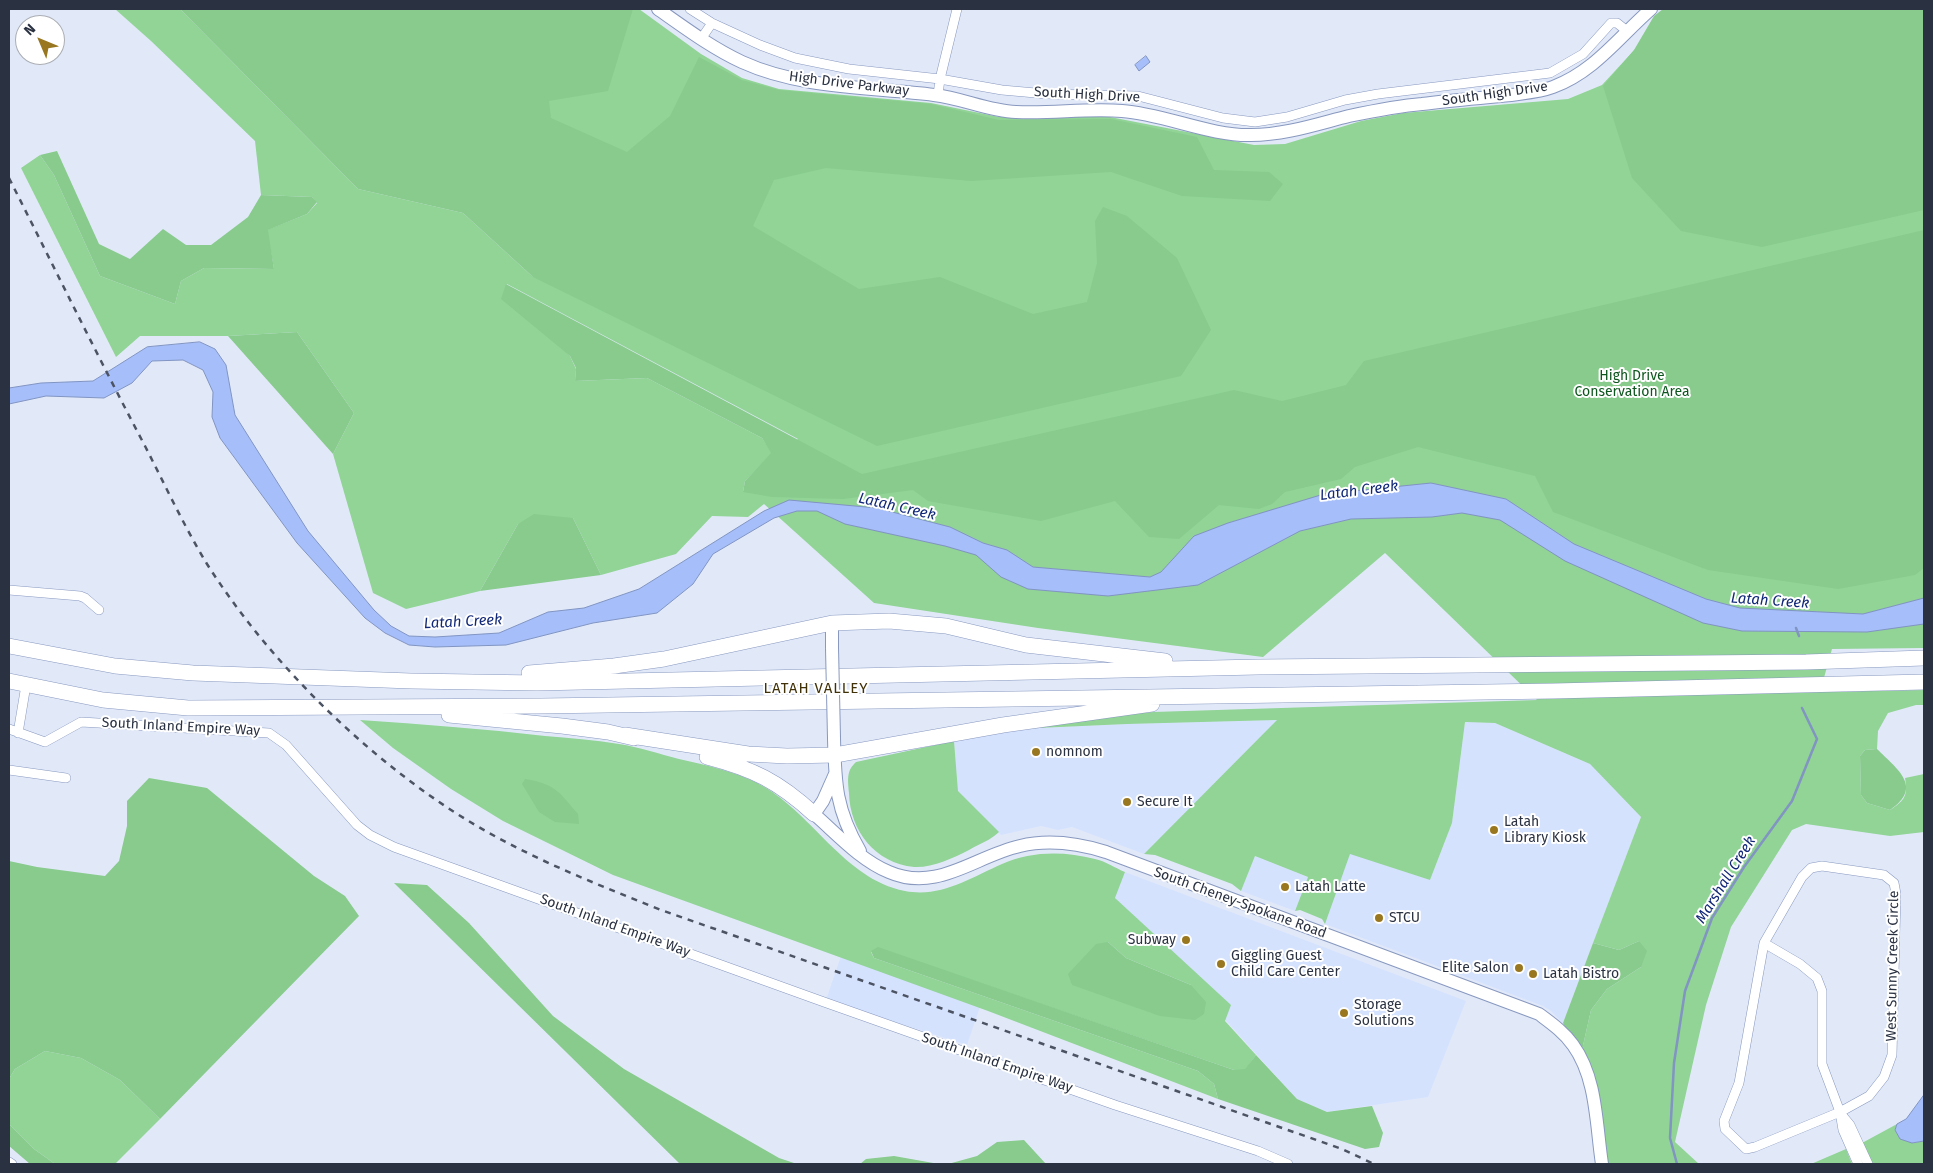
<!DOCTYPE html>
<html>
<head>
<meta charset="utf-8">
<style>
	body { margin:0 }
	#map { position:relative; width:1933px; height:1173px; overflow:hidden; background:#e1e9f9; font-family:"Fira Sans",sans-serif }
	canvas { display:block }
	.frame { position:absolute; inset:0; border:10px solid #2a3141; pointer-events:none }
	.north { position:absolute; left:15px; top:15px; width:50px; height:50px; box-sizing:border-box; background:#fff; border:1px solid #aaadb3; border-radius:50%; rotate:315deg; font-size:14px; font-weight:700; line-height:20px; text-align:center; color:#2a3141 }
	.north::after { content:''; display:block; margin:auto; width:18px; height:22px; background:#987720; clip-path:polygon(50% 0,100% 100%,50% 72%,0 100%) }
</style>
</head>
<body>
<div id="map">
<canvas width="1933" height="1173"></canvas>
<div class="frame"></div>
<div class="north">N</div>
</div>
<script>
const g = document.querySelector('canvas').getContext('2d');
g.lineJoin = 'round';
function fillPath(path, color) { g.fillStyle = color; g.fill(path, 'evenodd'); }
function trace(path, color, width, dash) { g.strokeStyle = color; g.lineWidth = width; g.lineCap = dash ? 'butt' : 'round'; g.setLineDash(dash || []); g.stroke(path); }
function write(font, color, halo, rows, align = 'center') {
  g.font = font + ' "Fira Sans",sans-serif'; g.lineWidth = 4; g.setLineDash([]); g.textBaseline = 'middle'; g.strokeStyle = halo; g.fillStyle = color; for (const [text, x, y, turn = 0] of rows) {
    g.save(); g.translate(x, y); g.rotate((+turn || 0) * Math.PI / 180); g.textAlign = isNaN(turn) ? turn : align; if (halo) g.strokeText(text, 0, 0); g.fillText(text, 0, 0); g.restore();
  }
}
fillPath(new Path2D(`
	M1278,720L1144,854L1072,827L1058,830L1041,826L1001,835L958,791L954,741L1015,729L1127,724Z
	M1465,722L1495,723L1590,764L1641,817L1563,1023L1551,1011L1543,1006L1325,924L1350,853L1430,880L1452,823Z
	M1255,856L1308,877L1295,911L1241,891Z
	M1125,872L1466,1001L1428,1097L1327,1112L1297,1099L1115,898Z
	M842,953L983,998L967,1045L826,1000Z`), '#d5e2fe');
fillPath(new Path2D(`
	M115,9H180L358,189L463,213L533,277L344,9H639L701,54L742,78L779,89L931,103L999,117H1110L1254,145L1285,144L1361,121L1403,113L1568,99L1602,85L1638,46L1924,9V648L1832,649L1820,692L1924,690V705H1916L1888,713L1878,731L1877,749L1865,750L1860,756L1861,795L1867,803L1890,810C1905,800 1908,796 1905,778L1924,774V832L1890,836L1806,824L1792,830L1731,927L1706,1005L1675,1142L1699,1164H1608L1596,1088L1582,1050L1591,1010L1607,989L1641,967L1639,941L1619,950L1593,943L1641,817L1590,764L1495,723L1465,722L1452,823L1430,880L1350,854L1325,924L1322,919L1300,910L1295,911L1308,877L1255,856L1241,891L1232,884L1155,855L1144,854L1277,720L1127,724L1015,729L1094,717L1153,712L1537,700L1385,553L1263,657L1038,628L874,603L764,504L748,517L712,516L676,554L601,575L573,518L518,524L480,591L406,609L373,593L333,454L354,413L297,332L228,336H140L116,357L21,168L40,155L54,175L100,276L175,304L181,281L204,268L274,269L267,230L307,214L317,203L312,197L261,195L255,141L151,41ZM506,284H507L798,439L743,492L745,481L772,453L762,438L647,378L575,381L576,369L570,356Z
	M360,720C422,724 484,729 545,736C569,738 594,740 619,744C639,747 659,754 679,759C705,765 733,771 757,783C811,810 843,879 905,891C941,898 970,878 1002,864C1031,851 1064,851 1095,859C1105,861 1115,868 1125,872L1115,898L1231,1005L1225,1021L1256,1055L1245,1070H1234L878,948L871,952L874,958L1198,1071L1214,1084L1218,1099L988,1011L613,875L503,821L451,789L393,748ZM1108,942L1126,958L1191,985H1072Z
	M954,741L958,791L999,832C991,840 979,844 969,850C953,858 932,868 914,867C875,863 850,831 849,793C848,780 846,771 856,762Z
	M45,1051L81,1058L120,1080L160,1119L115,1164H55L34,1149L9,1124V1079L15,1069Z
	M1897,1124L1895,1130L1912,1143L1924,1141V1164H1871L1862,1143Z
	M1846,1149L1852,1164H1811Z`), '#91d496');
fillPath(new Path2D(`
	M180,9H633L608,91L549,101L551,118L627,152L670,116L699,57L742,80L779,90L931,104L999,120L1111,119L1197,137L1214,170L1269,172L1283,184L1270,201L1182,196L1111,172L971,181L826,168L774,180L753,226L859,289L940,277L1033,314L1087,302L1097,263L1095,221L1103,207L1127,216L1177,258L1211,330L1181,376L877,446L533,277L463,213L358,189Z
	M1663,9H1924V210L1762,247L1681,231L1632,178L1603,86L1634,50L1654,16Z
	M57,151L99,244L130,259L163,229L186,245H211L248,217L261,195L312,197L317,202L307,214L268,230L274,269L204,268L181,281L175,304L100,276L54,175L40,155Z
	M1924,230V568L1915,575L1838,589L1708,570L1553,512L1535,476L1418,447L1355,467L1341,479L1285,492L1272,504L1259,509L1219,505L1179,539L1149,537L1115,501L1041,521L928,501L913,490L843,499L772,497L743,492L745,481L771,453L762,438L647,378L575,381L576,368L570,356L501,299L506,284L862,474L1234,390L1282,401L1346,385L1364,361Z
	M297,332L354,413L333,454L228,336Z
	M534,514L573,518L601,575L480,591L518,524Z
	M1877,749C1897,769 1924,787 1890,810L1867,803L1861,795L1860,756L1865,750Z
	M149,778L207,788L314,876L345,896L359,916L160,1119L120,1080L81,1058L45,1051L15,1069L9,1079V861L37,867L105,876L119,861L127,826V801Z
	M525,779C556,784 559,792 578,814L579,824L555,822L539,812L522,784Z
	M394,883L427,885L469,923L553,1016L624,1069L779,1158L797,1164H680Z
	M1639,941L1647,951L1641,967L1607,989L1591,1010L1582,1050L1568,1033L1563,1023L1593,943L1619,950Z
	M1108,942L1126,958L1191,985L1206,1002L1204,1014L1195,1020L1160,1016L1072,985L1068,974L1096,944Z
	M878,947L1234,1070L1245,1069L1256,1055L1297,1099L1327,1112L1372,1106L1383,1133L1379,1147L1365,1149L1218,1099L1214,1084L1198,1071L874,958L871,951Z
	M9,1124L34,1149L55,1164H30L9,1146Z
	M1024,1140L1046,1164H948L977,1156L997,1142Z
	M894,1156L939,1164H860L866,1159Z`), '#88cb8d');
const water = new Path2D(`
	M1146,56L1150,62L1139,71L1135,65Z
	M200,342L215,349L226,365L235,415L308,531L374,610L391,626L409,636L435,637L499,633L548,612L584,608L639,589L764,511L789,500L877,508L950,527L983,543L1007,550L1033,567L1150,577L1161,572L1194,536L1228,523L1324,494L1431,483L1506,499L1574,544L1706,599L1740,608L1863,614L1924,598V624L1867,632L1742,631L1703,623L1565,561L1500,520L1462,513L1432,517L1351,519L1300,531L1198,585L1108,596L1028,589L1001,577L976,555L945,546L845,524L817,511H797L774,518L713,554L693,584L657,613L593,623L506,645L435,647L409,645L385,633L365,618L297,543L220,438L212,417L213,392L203,370L183,360L152,361L132,383L104,398L46,396L9,404V388L41,383L93,381L147,347Z
	M1924,1095V1141L1912,1143L1900,1139L1895,1130L1897,1124L1906,1119Z`);
fillPath(water, '#a6bffa');
trace(water, '#8194c2', 1);
trace(new Path2D(`
	M1796,628L1799,636
	M1677,1164L1670,1138L1674,1063L1685,991L1712,918L1744,867L1792,801L1817,739L1802,708`), '#8194c2', 2.5);
const minor = new Path2D(`
	M690,9L712,23L760,45L795,58L849,69L940,79L1002,90L1047,94L1138,96L1223,118L1255,122L1287,117L1345,100L1378,94L1550,73L1583,54L1611,23H1617L1627,31
	M701,39L712,23
	M938,95L940,79L957,9
	M9,590L80,596L85,598L99,610
	M9,729L45,742L81,722L269,733L286,745L357,825L370,835L394,847L824,1002L1115,1105L1258,1151L1288,1164
	M18,733L26,685
	M9,770L66,778
	M1822,866L1884,875L1894,883L1896,894L1892,1055L1884,1077L1869,1096L1840,1112L1755,1147L1746,1149L1725,1129L1724,1121L1739,1083L1764,943L1802,877L1811,868Z
	M1764,943L1800,964L1817,978L1822,991V1064L1840,1112L1843,1130L1858,1164
	M1840,1113L1850,1125L1868,1164
	M9,1162L12,1164`);
const secondary = new Path2D(`
	M658,9C685,28 712,48 742,62C801,89 871,87 934,95C962,98 988,111 1016,112C1051,114 1087,108 1122,111C1164,114 1210,136 1251,135C1285,135 1317,124 1349,116C1373,111 1398,106 1422,104C1452,100 1482,98 1511,95C1525,93 1540,92 1553,87C1594,72 1619,37 1651,9
	M832,623V648
	M834,738C835,784 836,810 860,851
	M835,774L823,801L814,814C837,834 860,860 889,872C937,893 975,856 1020,846C1049,839 1077,843 1106,852L1539,1014C1551,1023 1564,1032 1573,1045C1597,1078 1596,1125 1602,1164`);
const trunk = new Path2D(`
	M9,646L115,666L193,673L411,681L537,683L1258,667L1806,662L1924,658
	M529,673L614,666L664,659L832,623L889,621L946,626L1026,645L1165,661
	M9,681L103,700L188,708L541,706L1554,691L1924,682
	M449,715L562,726L608,732L634,738
	M625,735L748,754L787,756L835,755L1003,725L1152,704
	M707,757C753,769 778,781 814,814`);
trace(minor, '#8898bf', 10);
trace(secondary, '#8898bf', 14);
trace(trunk, '#8898bf', 16);
trace(minor, '#fff', 9);
trace(secondary, '#fff', 12);
trace(trunk, '#fff', 15);
trace(new Path2D(`
	M9,178C54,267 98,357 145,446C165,485 184,526 207,564C267,658 353,744 445,806C512,851 586,880 661,910L1342,1149L1374,1164`), '#4c5363', 2.5, [6, 6]);
const secondaryBridge = new Path2D(`
	M832,648L834,738`);
trace(secondaryBridge, '#8898bf', 14, []);
trace(secondaryBridge, '#fff', 12);
for (const [x, y, r, color] of [
	[1036,752,5,"#987720"],
	[1127,802,5,"#987720"],
	[1494,830,5,"#987720"],
	[1285,887,5,"#987720"],
	[1379,918,5,"#987720"],
	[1186,940,5,"#987720"],
	[1221,964,5,"#987720"],
	[1519,968,5,"#987720"],
	[1533,974,5,"#987720"],
	[1344,1013,5,"#987720"]
]) { const dot = new Path2D(); dot.arc(x, y, r, 0, 2 * Math.PI); g.fillStyle = color; g.fill(dot); trace(dot, '#fff', 2); }
write('14px', '#2a3141', '#fff', [
	["High Drive Parkway",849,84,7],
	["South High Drive",1495,94,-8],
	["South High Drive",1087,95,3],
	["South Inland Empire Way",181,727,3],
	["South Cheney-Spokane Road",1240,903,20],
	["South Inland Empire Way",615,926,20],
	["West Sunny Creek Circle",1893,966,-89],
	["South Inland Empire Way",997,1063,19]
]);
write('14px', '#0d561e', '#fff', [
	["High Drive",1632,376],
	["Conservation Area",1632,392]
]);
write('14px', '#2a3141', '#fff', [
	["nomnom",1046,752],
	["Secure It",1137,802],
	["Latah",1504,822],
	["Library Kiosk",1504,838],
	["Latah Latte",1295,887],
	["STCU",1389,918],
	["Subway",1176,940,"right"],
	["Giggling Guest",1231,956],
	["Child Care Center",1231,972],
	["Elite Salon",1509,968,"right"],
	["Latah Bistro",1543,974],
	["Storage",1354,1005],
	["Solutions",1354,1021]
], 'left');
write('italic 15px', '#122878', '#fff', [
	["Latah Creek",1359,491,-7],
	["Latah Creek",897,507,13],
	["Latah Creek",1770,601,4],
	["Latah Creek",463,622,-3],
	["Marshall Creek",1726,880,-58]
]);
g.letterSpacing = '1px';
write('15px', '#413108', '#fff', [
	["LATAH VALLEY",816,689]
]);
g.letterSpacing = '0px';
</script>
</body>
</html>
